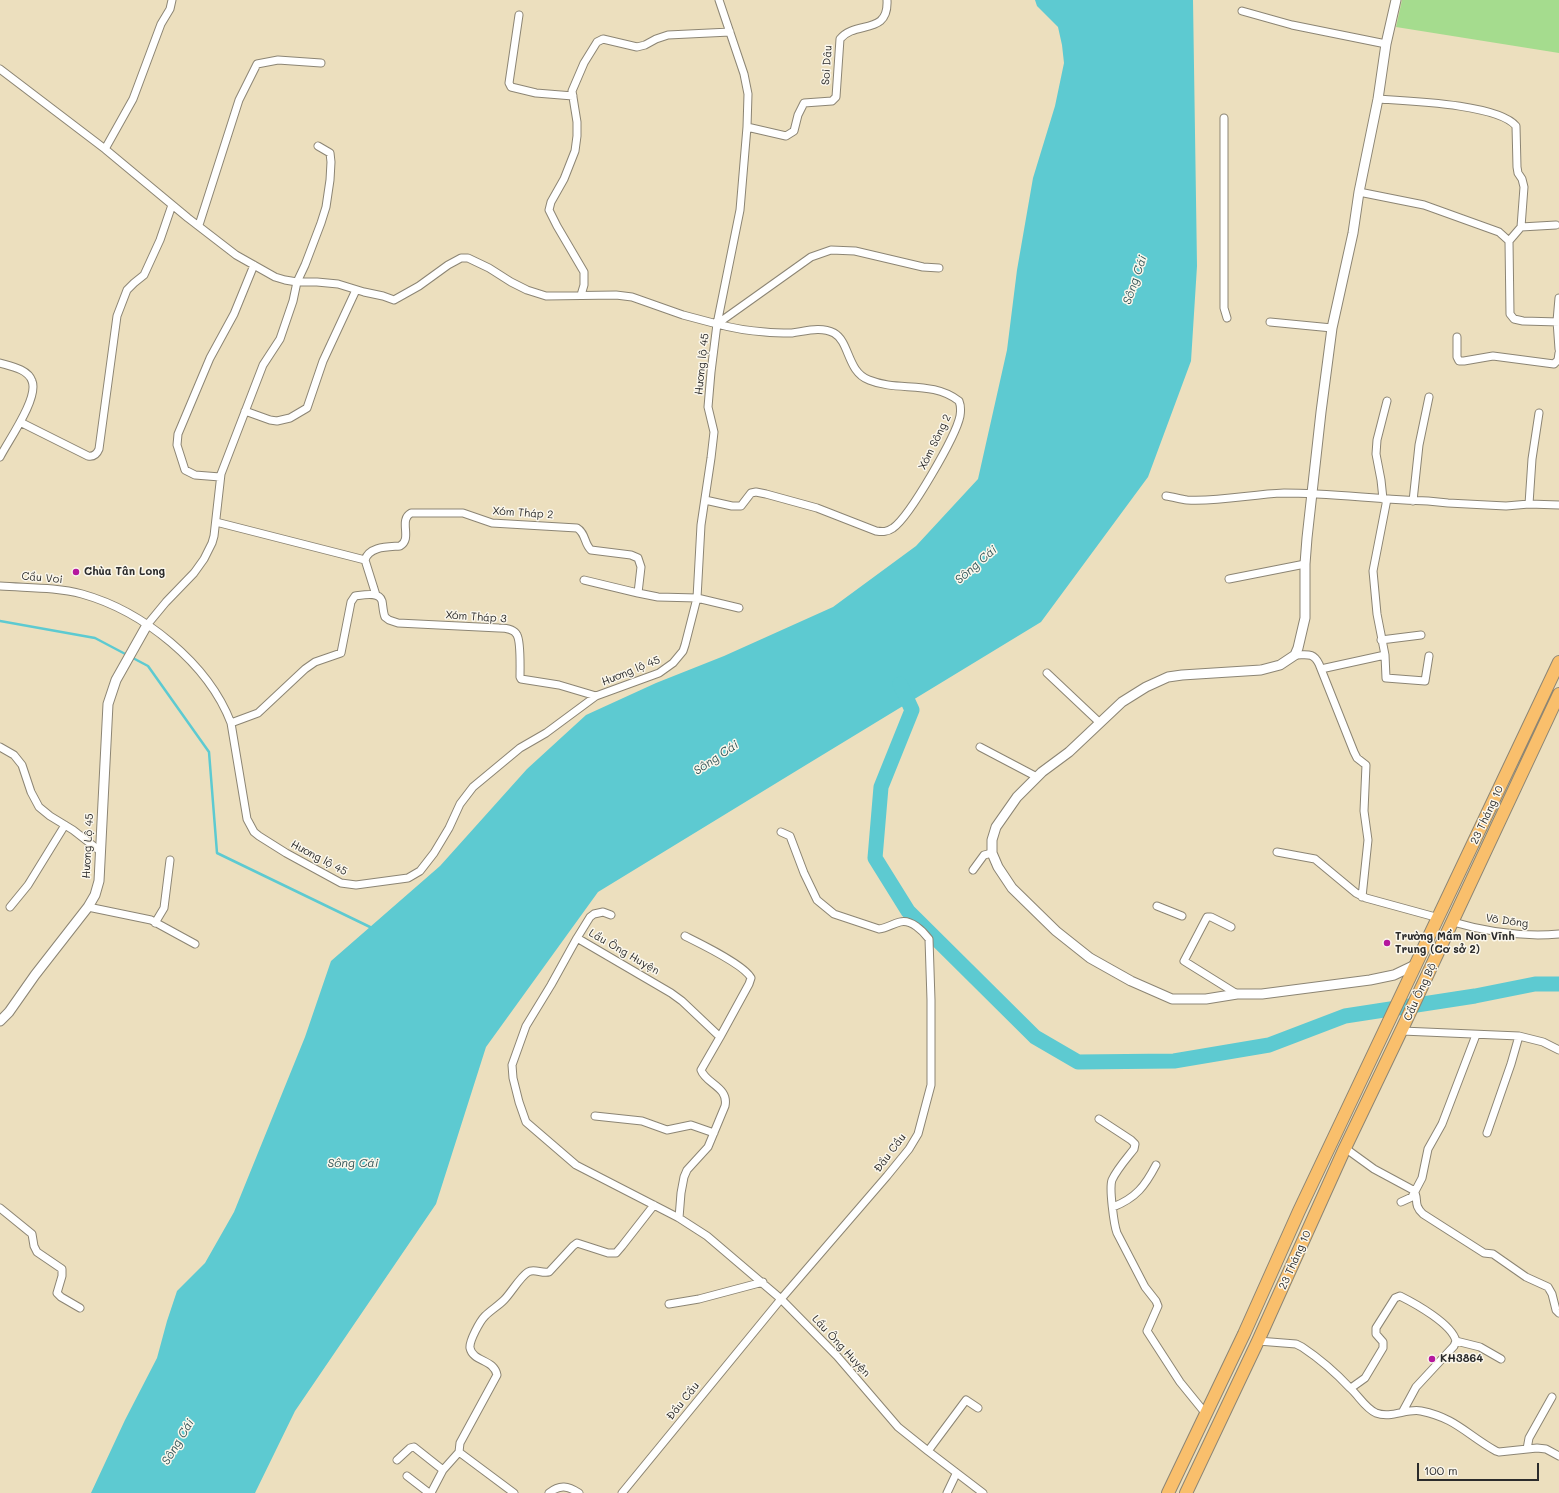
<!DOCTYPE html>
<html>
<head>
<meta charset="utf-8">
<style>
	body { margin:0 }
	#map { position:relative; width:1559px; height:1493px; overflow:hidden; background:#ecdfbe; font-family:Mali,sans-serif }
	canvas { display:block }
	.scale { position:absolute; left:1417px; top:1463px; width:122px; height:18px; box-sizing:border-box; border:2px solid #2b2b2b; border-top:0; padding-left:5px; font-size:12px; line-height:14px; white-space:nowrap; color:#2b2b2b; -webkit-text-stroke:3px #fbf7ec; paint-order:stroke }
</style>
</head>
<body>
<div id="map">
<canvas width="1559" height="1493"></canvas>
<div class="scale">100 m</div>
</div>
<script>
const g = document.querySelector('canvas').getContext('2d');
g.lineJoin = 'round';
function fillPath(path, color) { g.fillStyle = color; g.fill(path, 'evenodd'); }
function trace(path, color, width, dash) { g.strokeStyle = color; g.lineWidth = width; g.lineCap = dash ? 'butt' : 'round'; g.setLineDash(dash || []); g.stroke(path); }
function write(font, color, halo, rows, align = 'center') {
  g.font = font + ' Mali,sans-serif'; g.lineWidth = 3; g.setLineDash([]); g.textBaseline = 'middle'; g.strokeStyle = halo; g.fillStyle = color; for (const [text, x, y, turn = 0] of rows) {
    g.save(); g.translate(x, y); g.rotate((+turn || 0) * Math.PI / 180); g.textAlign = isNaN(turn) ? turn : align; if (halo) g.strokeText(text, 0, 0); g.fillText(text, 0, 0); g.restore();
  }
}
fillPath(new Path2D(`
	M1402,0H1559V53L1396,27Z`), '#a5dc8e');
fillPath(new Path2D(`
	M1035,0H1193L1197,266L1191,361L1148,477L1041,622L801,768L598,892L486,1047L436,1204L295,1411L255,1493H91L125,1420L157,1358L167,1321L177,1291L205,1263L234,1212L305,1037L331,961L440,866L527,769L586,715L656,683L724,656L833,607L916,546L978,479L1007,350L1017,270L1033,178L1055,106L1064,63L1062,45L1058,27L1037,6Z`), '#5dcad1');
trace(new Path2D(`
	M0,621L95,638L148,666L209,752L217,853L370,927`), '#5dcad1', 2.5);
trace(new Path2D(`
	M900,684L912,710L881,787L875,858L908,911L1035,1037L1078,1062L1174,1061L1269,1045L1345,1016L1475,996L1535,984H1559`), '#5dcad1', 15);
const minor = new Path2D(`
	M1242,11L1292,25L1386,44
	M519,15L509,83L511,87L536,93L573,96
	M0,69L105,149L188,218L236,255L275,277L285,280L297,282H317L338,284L364,292L383,296L394,300L419,286L448,265L461,258H468L489,268L511,282L527,290L546,296L616,295L632,297L683,315L717,324L811,257L831,250L855,251L923,267L939,268
	M1378,99C1408,101 1498,104 1516,126L1517,167L1518,173L1522,179L1524,187L1521,227L1509,241
	M1224,118V308L1227,318
	M747,127L786,136L794,131L798,115L804,103L832,101L836,97L840,39C855,20 889,36 887,0
	M105,149L133,99L161,24L170,9L172,0
	M1359,192L1424,205L1499,232L1509,241L1510,314L1514,319L1523,321L1559,322
	M199,225L239,100L257,64L278,60L321,63
	M1521,227L1556,225
	M581,295L584,285V272L557,226L549,210L551,202L564,179L575,151L577,136V122L572,91L584,63L597,42L603,39L637,47L645,45L656,39L668,35L730,32
	M1559,298L1557,321L1559,349
	M1270,322L1332,328
	M1457,337V357L1459,361H1464L1493,356L1554,364L1558,360L1559,353
	M0,363C10,366 28,369 32,381C39,398 8,441 0,457
	M245,411L270,420L277,421L290,418L307,408L323,361L356,290
	M20,422L88,456C94,457 97,454 99,449L117,316L127,290L134,283L144,275L160,240L172,205
	M220,477L195,475L185,470L177,445L178,434L210,358L234,314L254,265
	M1166,496C1173,497 1180,499 1187,500C1220,502 1252,494 1284,493C1332,493 1380,500 1428,501L1448,503L1506,506L1529,504L1559,505
	M1383,499L1381,480L1376,454L1377,440L1387,401
	M1387,499L1373,571L1377,614L1385,655L1386,678L1425,681L1429,656
	M705,500L732,506H741L751,493L756,492L766,494L817,508L876,531C883,532 887,532 893,528C910,516 956,436 960,416C961,410 961,406 959,401C932,380 898,392 869,380C847,372 850,342 834,333C821,326 806,331 792,333C783,333 774,333 765,332C749,331 732,328 717,324
	M1413,501L1419,445L1429,397
	M1529,504L1532,459L1539,413
	M216,522L365,560C369,546 389,547 400,546C413,539 398,520 411,513H463L492,523L577,528C586,533 584,544 591,550L631,555L638,558L641,567L638,593L658,597L697,598L739,608
	M365,560L376,595
	M1229,579L1305,564
	M584,580L638,593
	M0,586C27,588 56,587 82,594C143,611 208,663 231,723L247,819L254,832L259,836L286,853L341,883L356,885L408,878L420,871L434,853L449,828L460,804L473,787L520,748L546,733L596,696L659,673L673,663L683,651L685,645L697,598L701,525L711,458L714,432L708,407L711,372L717,324L740,210L747,127L748,94L744,74L719,0
	M147,625L166,602L194,573L204,559L212,543L214,536L221,474L263,365L280,339L293,301L297,282L305,265L321,223L326,207L330,180L331,162L330,153L318,146
	M1381,640L1421,635
	M1295,655C1307,655 1313,652 1319,664L1354,752L1357,758L1366,765L1364,811L1368,840L1362,897
	M1321,669L1385,655
	M1047,673L1100,723
	M231,723L258,713L305,669L315,662L341,653L351,602L355,596C363,595 379,591 382,601C383,606 383,612 385,617L389,620L398,623L499,628C505,628 514,629 517,635C521,642 520,669 520,677L521,679L559,685L596,696
	M0,747L14,755L22,765L31,792L39,807L50,816L73,830L100,851
	M980,747L1037,777
	M1277,852L1315,859L1356,893L1366,898L1439,918
	M973,870L984,855L992,853
	M1157,906L1182,916
	M10,907L28,885L65,825
	M88,907L151,920L195,944
	M1453,922C1487,932 1523,937 1559,934
	M155,923L164,908L170,860
	M1231,927L1211,917H1207L1184,961L1237,994
	M685,936C699,943 745,965 751,978L749,984L720,1037
	M577,938L590,917L594,914L603,912L611,915
	M1402,1031L1519,1036L1543,1042L1559,1050
	M595,1116L642,1121L667,1130L691,1125L714,1133
	M1099,1119L1131,1140L1135,1144L1134,1149C1127,1158 1117,1169 1112,1180C1109,1188 1114,1225 1117,1233L1145,1287L1156,1301L1158,1306L1147,1331L1180,1382L1206,1414
	M1487,1133L1511,1064L1519,1036
	M1345,1148L1374,1169L1413,1190C1420,1198 1412,1204 1423,1214L1484,1253L1493,1254L1526,1277L1548,1287L1552,1294L1556,1310L1559,1313
	M1401,1202L1412,1197L1422,1178L1428,1149L1442,1124L1476,1035
	M1113,1207C1136,1198 1145,1186 1156,1165
	M0,1208L32,1234L34,1246L37,1252L62,1269V1276L57,1293L61,1297L80,1308
	M679,1218L681,1193L684,1177L687,1170L708,1147L725,1106C729,1087 706,1084 701,1070L720,1037L682,1001L671,993L577,938L551,985L526,1026L512,1065L513,1078L519,1102L526,1122L576,1165L679,1218L707,1236L781,1299L837,1356L898,1427L928,1451L983,1493
	M669,1304L699,1299L763,1282
	M1258,1341L1296,1344L1302,1347C1317,1357 1337,1374 1350,1388C1359,1396 1365,1408 1376,1413C1391,1419 1407,1408 1421,1411C1456,1418 1467,1435 1496,1451L1499,1452L1537,1448L1546,1449L1559,1456
	M1456,1341L1480,1347L1501,1359
	M1351,1388L1365,1378L1383,1348V1342L1376,1334V1328L1395,1298L1400,1296C1416,1304 1452,1324 1456,1341L1454,1346L1416,1387L1403,1411
	M1527,1449L1529,1438L1552,1397
	M928,1451L966,1400L978,1408
	M397,1460L410,1448L414,1447L443,1470
	M407,1476L429,1493
	M432,1491L443,1470L459,1452
	M514,1493L459,1452L460,1443L497,1375C494,1359 473,1362 470,1348C469,1341 480,1321 485,1316C491,1310 498,1306 504,1300C511,1293 520,1277 528,1272C534,1268 542,1274 549,1272L573,1246L577,1243L608,1253H616L622,1246L654,1205
	M549,1493C560,1484 568,1486 579,1493
	M622,1493L781,1299L887,1176L909,1149L918,1134L931,1085V1000L929,939C923,931 911,919 900,922C892,924 887,928 879,929L834,914L817,900L804,873L790,836L781,832
	M947,1493L956,1474`);
const tertiary = new Path2D(`
	M1396,0L1386,44L1378,99L1359,192L1353,233L1332,328L1321,412L1307,538L1305,564V618L1298,648L1295,655L1280,665L1261,670L1182,675L1168,677L1146,687L1122,702L1069,752L1042,772L1017,797L996,827L992,840V853L998,867L1012,888L1056,931L1090,958L1131,981L1172,999H1206L1237,994H1262L1370,980L1394,975L1417,964
	M0,1021L9,1012L35,975L88,907L95,895L99,881L108,704L116,680L147,625`);
const primary = new Path2D(`
	M1168,1493L1244,1334L1299,1211L1559,662
	M1186,1493L1258,1341L1345,1148L1403,1027L1559,694`);
trace(minor, '#8c8574', 9);
trace(tertiary, '#8c8574', 11);
trace(primary, '#8c8574', 14);
trace(minor, '#fff', 7);
trace(tertiary, '#fff', 9);
trace(primary, '#f9bf6c', 12);
for (const [x, y, r, color] of [
	[76,572,4,"#b5179e"],
	[1387,943,4,"#b5179e"],
	[1432,1359,4,"#b5179e"]
]) { const dot = new Path2D(); dot.arc(x, y, r, 0, 2 * Math.PI); g.fillStyle = color; g.fill(dot); trace(dot, '#fbf7ec', 1.5); }
write('11px', '#2b2b2b', '#fbf7ec', [
	["Soi Dâu",827,65,-86],
	["Hương lộ 45",702,364,-84],
	["Xóm Sông 2",935,442,-64],
	["Xóm Tháp 2",523,513,4],
	["Cầu Voi",42,578,5],
	["Xóm Tháp 3",476,617,4],
	["Hương lộ 45",631,671,-22],
	["23 Tháng 10",1487,815,-65],
	["Hương Lộ 45",88,846,-87],
	["Hương lộ 45",319,858,28],
	["Võ Dõng",1507,921,8],
	["Lầu Ông Huyện",624,952,30],
	["Cầu Ông Bộ",1420,992,-65],
	["Đầu Cầu",890,1153,-53],
	["23 Tháng 10",1295,1260,-66],
	["Lầu Ông Huyện",841,1346,47],
	["Đầu Cầu",683,1401,-51]
]);
write('bold 11px', '#2b2b2b', '#fbf7ec', [
	["Chùa Tân Long",84,572],
	["Trường Mầm Non Vĩnh",1395,937],
	["Trung (Cơ sở 2)",1395,950],
	["KH3864",1440,1359]
], 'left');
write('italic 12px', '#3a5b5d', '#fbf7ec', [
	["Sông Cái",1135,280,-71],
	["Sông Cái",976,565,-41],
	["Sông Cái",716,758,-34],
	["Sông Cái",353,1163],
	["Sông Cái",178,1442,-59]
]);
</script>
</body>
</html>
